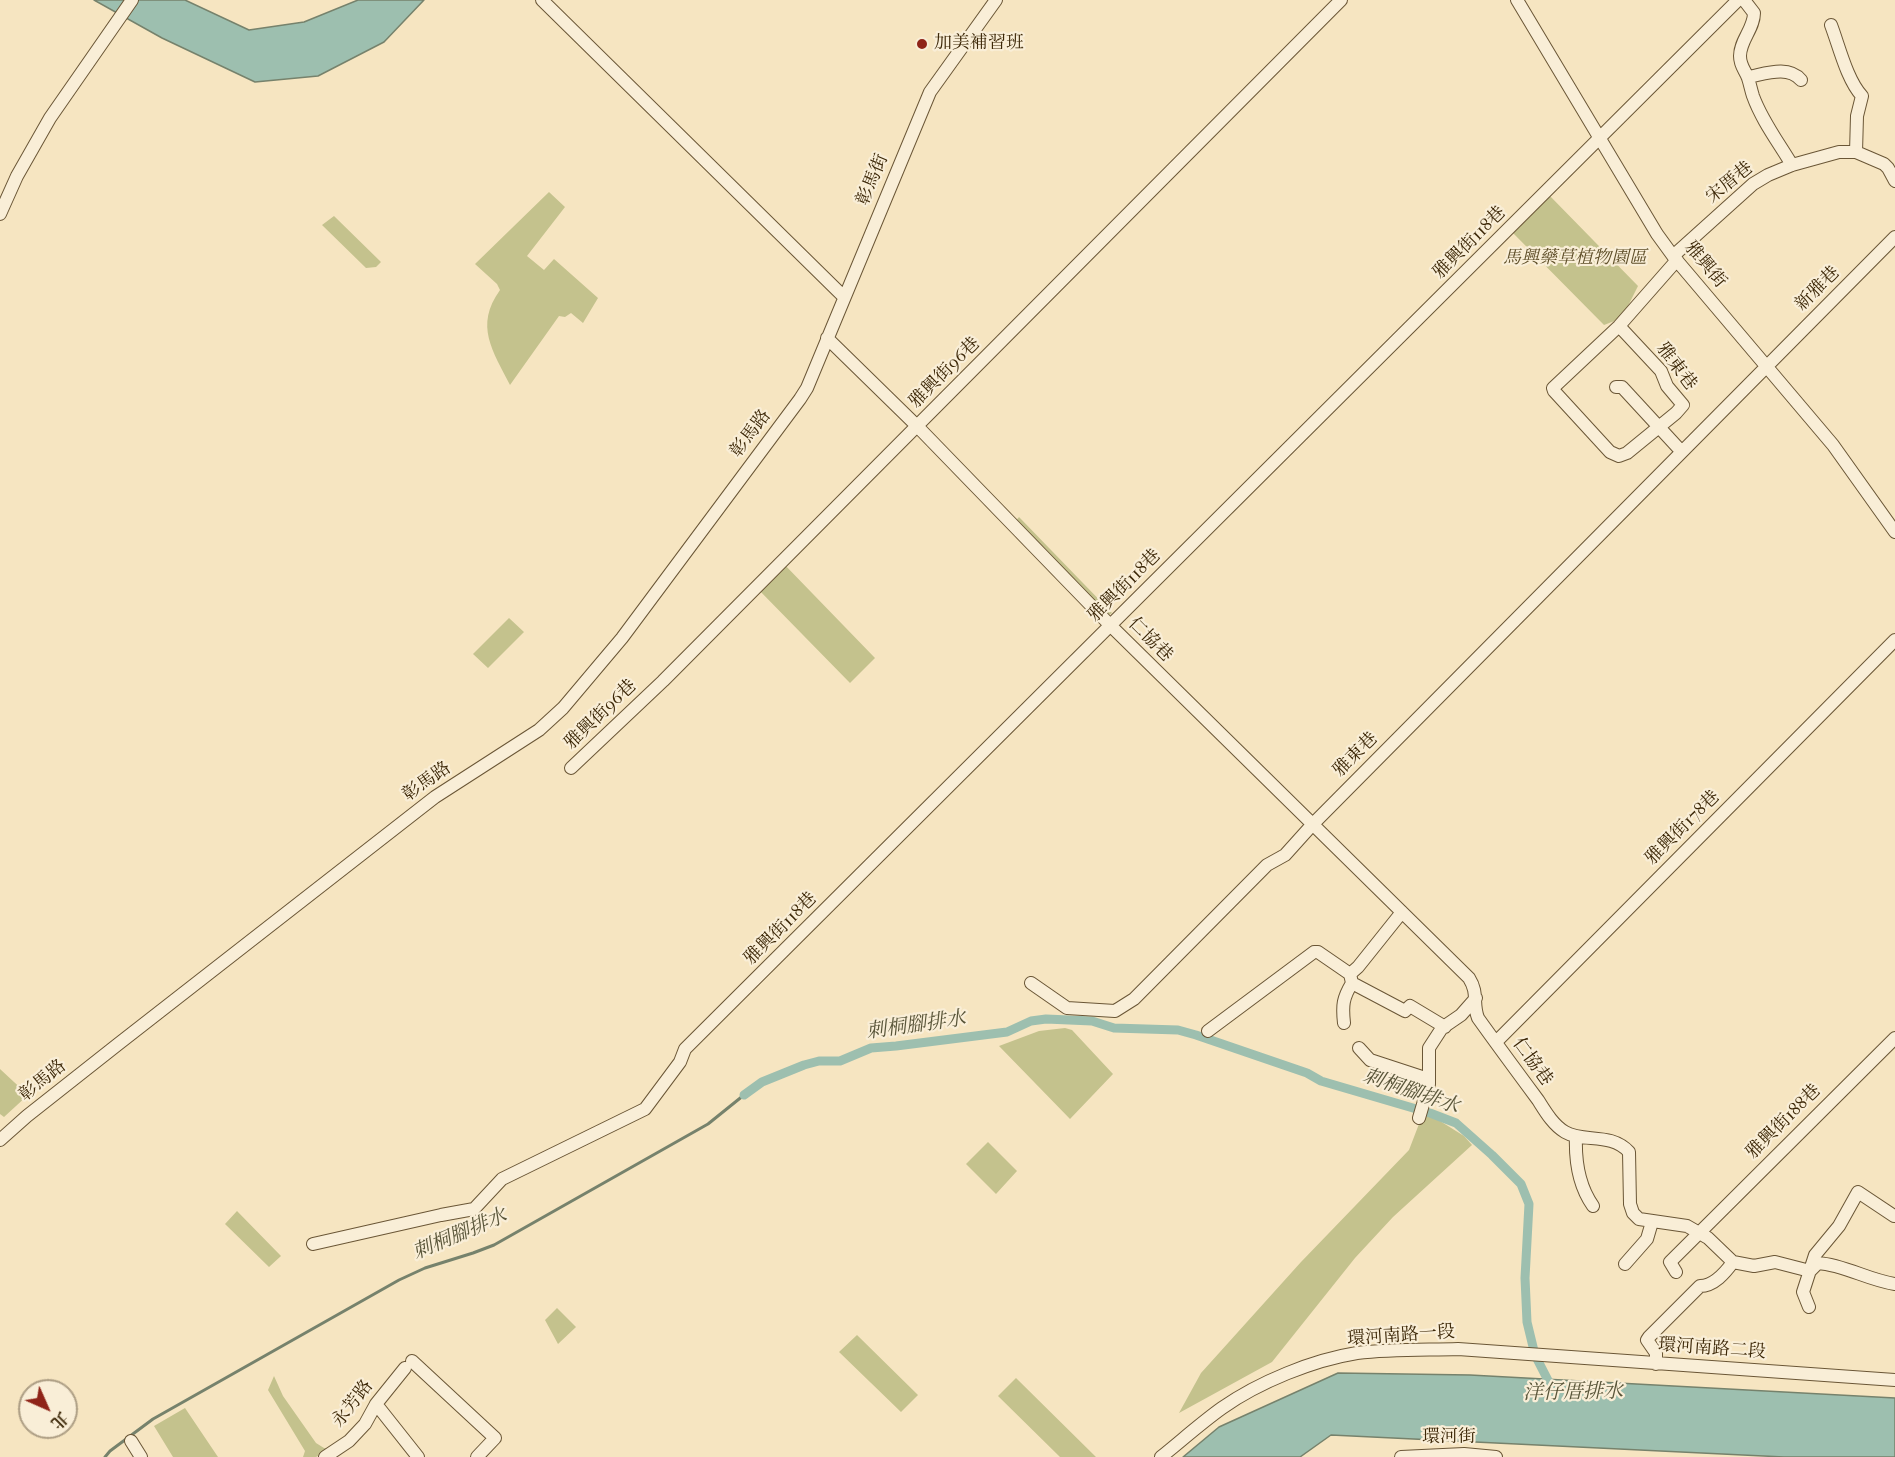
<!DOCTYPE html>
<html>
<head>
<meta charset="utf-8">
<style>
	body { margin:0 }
	#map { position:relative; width:1895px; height:1457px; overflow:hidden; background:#f6e5c1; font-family:"IM FELL French Canon","Noto Serif TC",serif }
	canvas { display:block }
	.north { position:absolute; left:18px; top:1379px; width:60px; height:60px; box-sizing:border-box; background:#f9eed7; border:2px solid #ad9e84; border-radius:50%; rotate:135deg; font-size:16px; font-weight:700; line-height:24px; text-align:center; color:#3c2707 }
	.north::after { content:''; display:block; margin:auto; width:21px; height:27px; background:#8f2418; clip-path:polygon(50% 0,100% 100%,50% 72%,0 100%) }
</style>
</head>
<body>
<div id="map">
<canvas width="1895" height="1457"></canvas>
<div class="north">北</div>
</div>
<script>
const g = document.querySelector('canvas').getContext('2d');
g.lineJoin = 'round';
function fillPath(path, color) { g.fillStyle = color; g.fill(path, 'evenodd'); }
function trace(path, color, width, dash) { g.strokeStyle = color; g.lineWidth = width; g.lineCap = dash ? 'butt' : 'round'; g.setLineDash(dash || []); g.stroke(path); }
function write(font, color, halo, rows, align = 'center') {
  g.font = font + ' "IM FELL French Canon","Noto Serif TC",serif'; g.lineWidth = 4.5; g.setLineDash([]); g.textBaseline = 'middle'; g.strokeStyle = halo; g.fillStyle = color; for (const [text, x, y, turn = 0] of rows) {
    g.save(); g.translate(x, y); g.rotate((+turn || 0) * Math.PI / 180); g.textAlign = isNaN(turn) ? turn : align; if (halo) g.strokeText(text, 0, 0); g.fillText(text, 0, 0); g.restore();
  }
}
fillPath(new Path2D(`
	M549,192L565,207L527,256L544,270L554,259L598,298L583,323L571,313L565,317L559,316L510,385C493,351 474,326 500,290L497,284L475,264Z
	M1549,195L1638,286L1622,318L1604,325L1512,232Z
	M334,216L381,262L376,267L366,268L322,225Z
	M1019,517L1112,613L1106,617L1014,523Z
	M781,561L875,658L850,683L756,587Z
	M509,618L524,632L488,668L473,654Z
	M1065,1028L1072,1030L1113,1074L1070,1119L999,1046L1039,1031Z
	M0,1069L28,1095L4,1117L0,1114Z
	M1424,1111L1464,1136L1472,1145L1393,1217L1355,1258L1272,1362L1179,1413L1201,1373L1301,1262L1409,1150Z
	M988,1142L1017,1171L996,1194L966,1164Z
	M237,1211L281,1256L269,1267L225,1224Z
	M557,1308L576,1327L558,1344L545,1320Z
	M857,1335L918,1395L901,1412L839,1352Z
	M274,1376L283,1396L316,1443L324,1448L332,1449L316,1457H303L305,1451L268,1390Z
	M1016,1378L1096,1457H1060L998,1396Z
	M185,1408L218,1457H173L154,1426Z`), '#c4c28d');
const water = new Path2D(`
	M94,0H185L249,30L304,22L358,0H424L384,42L318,76L255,82L162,38Z
	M1338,1373L1470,1375L1895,1398V1457H1784L1331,1435L1300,1457H1183L1219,1427Z`);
fillPath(water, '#9dbfaf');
trace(water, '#76826c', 1.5);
trace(new Path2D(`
	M105,1457L110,1451L153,1419L399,1280L425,1268L473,1253L494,1245L708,1124L744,1095`), '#76826c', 3);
trace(new Path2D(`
	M744,1095L762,1082L804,1065L819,1061H840L871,1048L896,1046L1007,1032L1031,1021L1046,1019L1092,1021L1114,1028L1178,1030L1196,1035L1307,1073L1321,1081L1430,1113L1456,1123L1492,1155L1521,1184L1529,1204L1525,1278L1527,1322L1535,1355L1553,1390`), '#9dbfaf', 9);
const minor = new Path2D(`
	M542,0L844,297
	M1517,0L1657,234L1673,256L1833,445L1895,532
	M1744,0L1754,13C1754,29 1740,40 1740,56C1740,66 1745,70 1748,78C1750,84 1751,90 1753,96C1762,121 1779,143 1792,165
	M1831,25C1839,46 1847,80 1862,96L1857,116L1856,152
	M1748,77C1765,74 1788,65 1801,80
	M0,214L17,176L50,118L132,0
	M1673,256L1753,184L1768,175L1792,165L1839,152H1856L1884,164L1888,168L1895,181
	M1619,326L1661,371L1667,386L1683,405L1676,413L1627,453L1619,456L1610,452L1554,391L1553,388L1619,326L1677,260
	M827,338L917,426L1110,625L1469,978C1479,994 1472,1002 1478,1018C1498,1046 1518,1073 1538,1100C1545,1111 1553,1125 1565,1132C1583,1143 1611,1132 1629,1152L1630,1204L1633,1213L1639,1219L1687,1226L1708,1238L1733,1262L1754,1266L1775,1262L1810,1271L1818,1263C1845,1265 1868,1280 1895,1284
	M1616,387H1622L1681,451
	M571,768L663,681L1341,0
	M1350,974L1352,983L1405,1011L1410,1006L1445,1027
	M1031,983L1067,1008L1115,1011L1134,999L1267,865L1285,855L1312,825L1895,237
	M1344,1023C1342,1005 1343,998 1352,983
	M1208,1031L1314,952H1318L1350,974L1358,967L1402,912
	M1496,1042L1895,640
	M1359,1048L1370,1060L1428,1079
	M1419,1118L1429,1084V1048L1442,1028L1461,1015L1476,998
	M1576,1136C1575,1161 1578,1185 1593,1206
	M0,1140L27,1116L117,1045L435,797L539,730L563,708L622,638L800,399L807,388L930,92L996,0
	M313,1244L441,1215L474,1209L502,1179L645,1109L680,1062L685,1049L1738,0
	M1625,1264L1647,1239L1652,1222
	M1676,1272L1670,1262L1895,1038
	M1809,1307L1803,1292L1815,1255L1839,1226L1858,1192L1894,1216
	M412,1361L495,1438L477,1457
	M1656,1364V1353L1647,1340L1649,1337L1700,1286C1714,1286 1725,1273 1733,1262
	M376,1404L418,1457
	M131,1441L141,1457
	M325,1457L349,1441L365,1424L376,1404L405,1368
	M1161,1457C1181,1441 1201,1423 1222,1408C1259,1382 1313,1360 1357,1353C1391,1349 1425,1350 1458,1349L1895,1380
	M1401,1457L1464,1454L1496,1457`);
trace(minor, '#6a5636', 14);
trace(minor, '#f9eed7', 12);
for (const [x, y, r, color] of [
	[922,44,6,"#8f2418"]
]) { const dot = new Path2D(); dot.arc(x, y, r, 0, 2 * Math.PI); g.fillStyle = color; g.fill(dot); trace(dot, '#f9eed7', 2); }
write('18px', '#3c2707', '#f9eed7', [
	["加美補習班",934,44]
], 'left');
write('18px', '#3c2707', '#f9eed7', [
	["彰馬街",873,180,-67],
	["宋厝巷",1730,183,-39],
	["雅興街118巷",1470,243,-45],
	["雅興街",1705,265,50],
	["新雅巷",1818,289,-45],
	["雅東巷",1676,367,53],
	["雅興街96巷",945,373,-45],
	["彰馬路",751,434,-53],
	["雅興街118巷",1125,586,-45],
	["仁協巷",1150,640,45],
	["雅興街96巷",601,715,-44],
	["雅東巷",1356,755,-45],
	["彰馬路",427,782,-35],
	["雅興街178巷",1683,828,-45],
	["雅興街118巷",781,929,-45],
	["仁協巷",1532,1062,54],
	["彰馬路",43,1081,-39],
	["雅興街188巷",1784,1122,-45],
	["環河南路一段",1401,1336,-4],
	["環河南路二段",1712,1349,4],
	["永芳路",353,1404,-52],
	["環河街",1449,1438]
]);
write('italic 18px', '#5e4e28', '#f9eed7', [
	["馬興藥草植物園區",1575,259]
]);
write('italic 20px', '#595539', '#f9eed7', [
	["刺桐腳排水",916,1026,-8],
	["刺桐腳排水",1411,1092,19],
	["刺桐腳排水",460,1235,-23],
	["洋仔厝排水",1573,1393,-1]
]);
</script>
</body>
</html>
